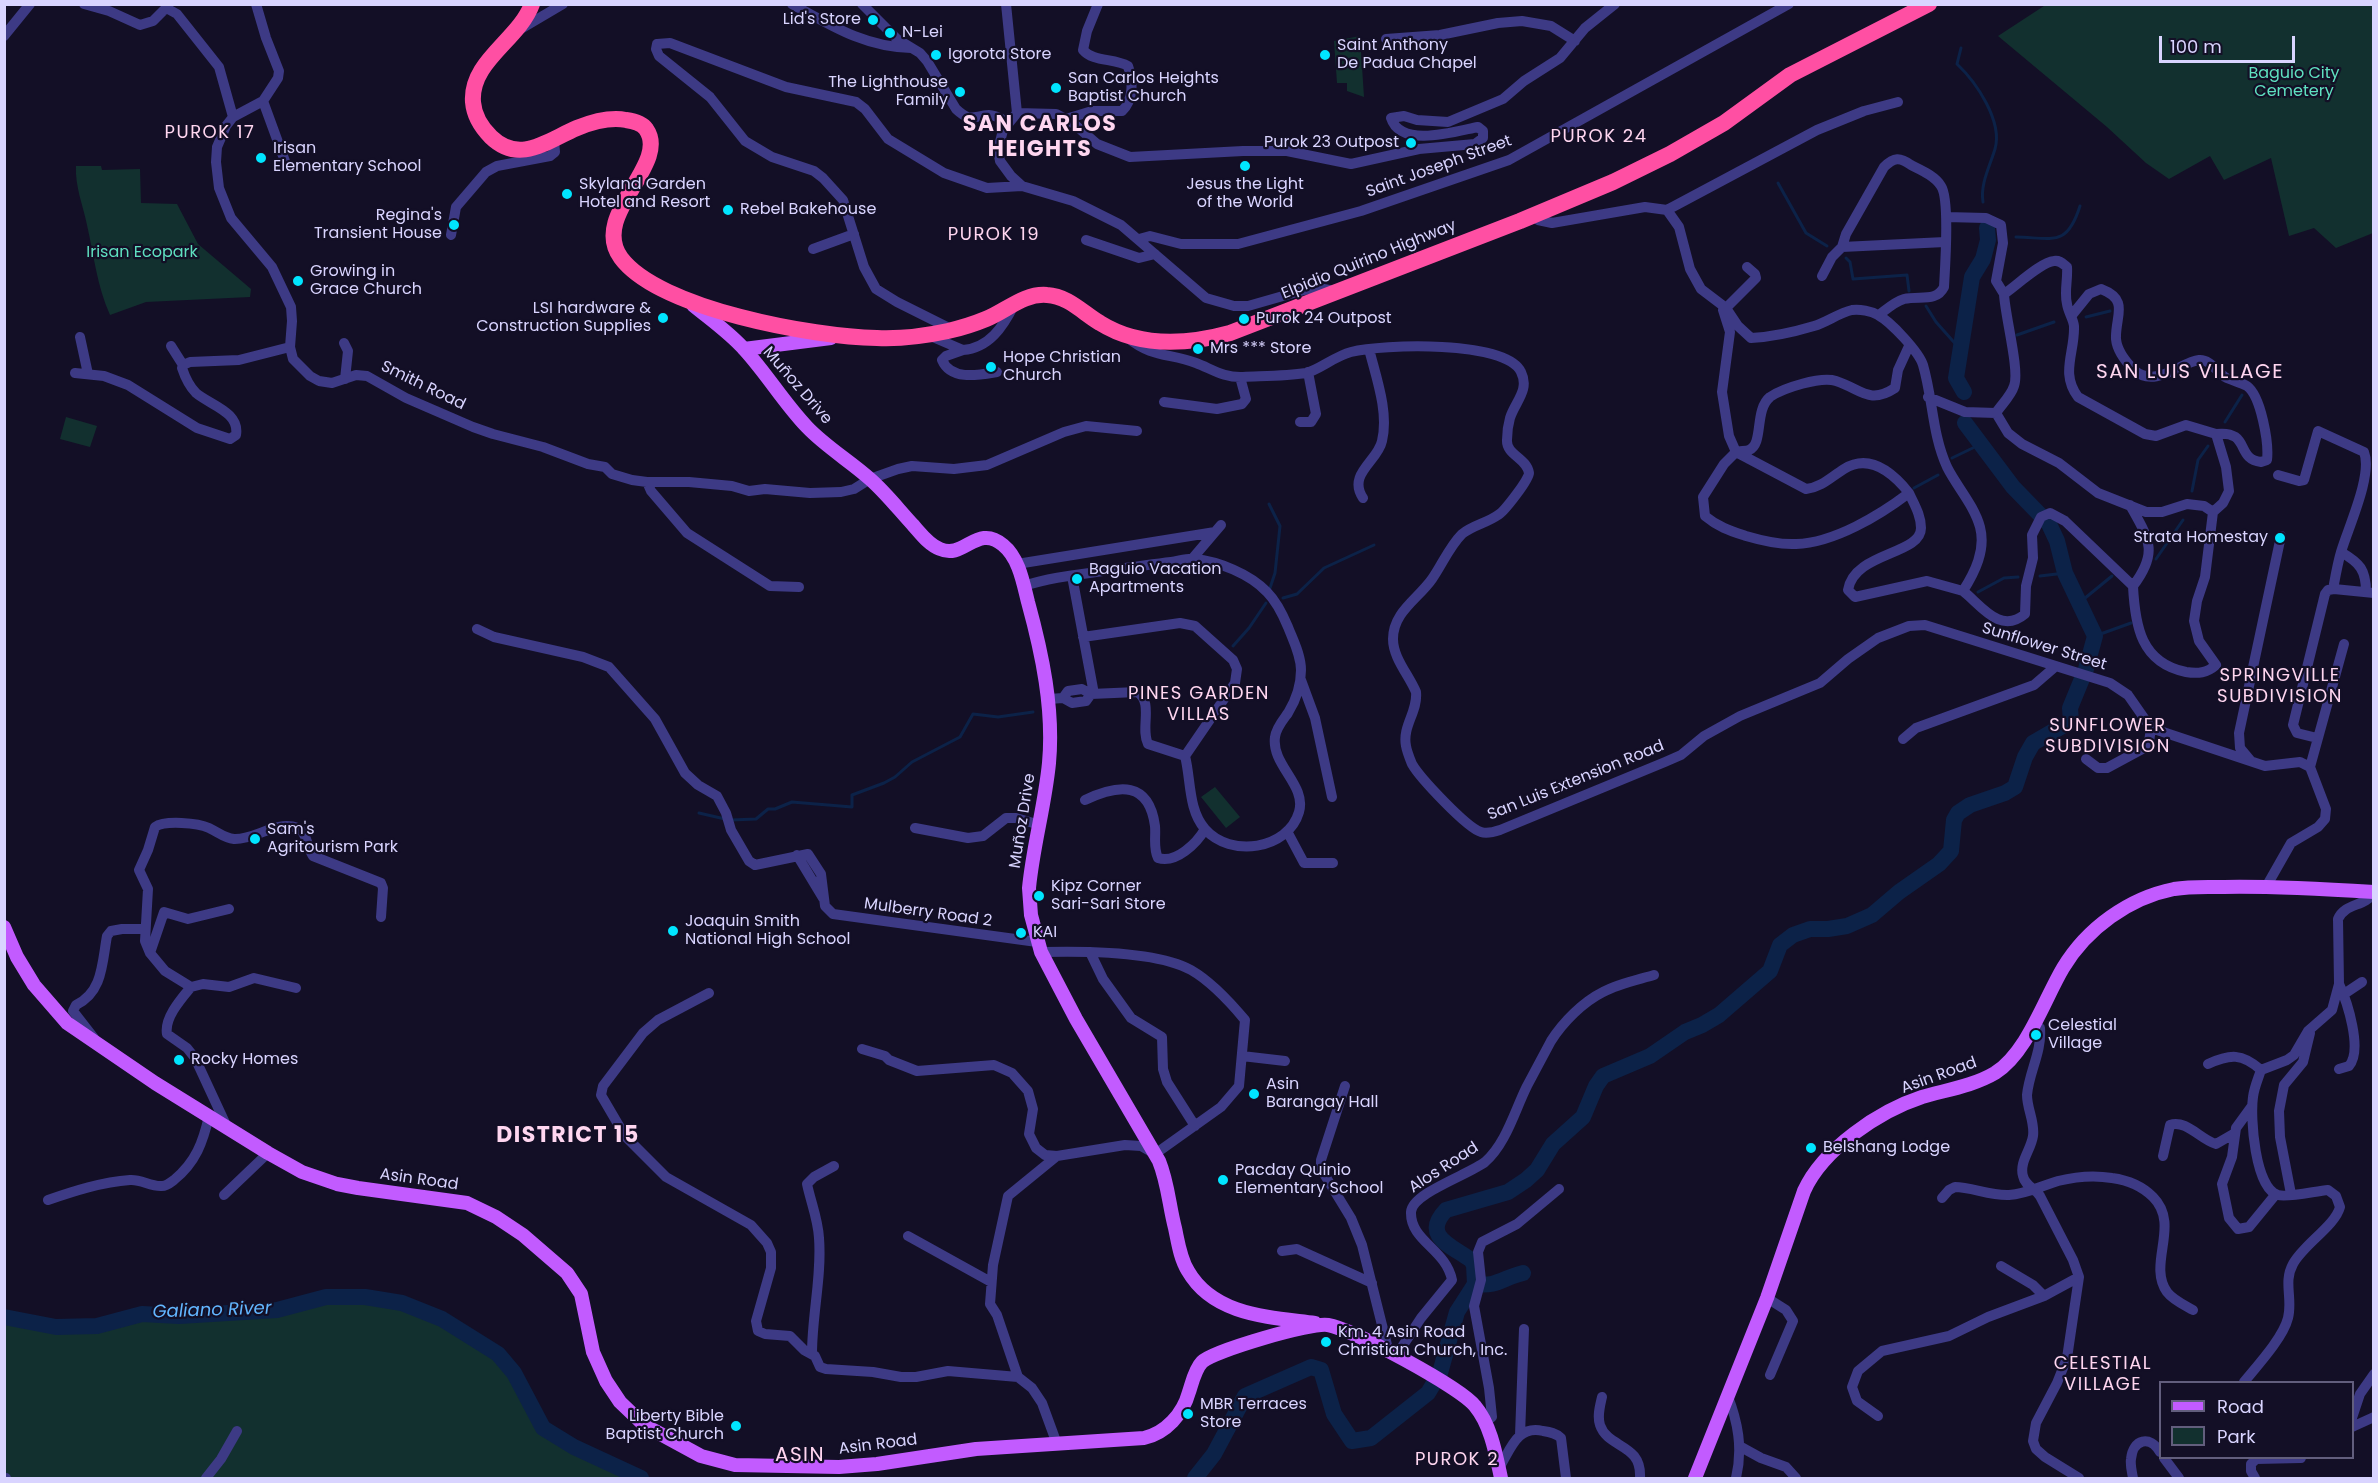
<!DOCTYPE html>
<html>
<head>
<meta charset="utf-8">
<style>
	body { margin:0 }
	#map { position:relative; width:2378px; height:1483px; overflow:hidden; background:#130f26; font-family:Poppins,sans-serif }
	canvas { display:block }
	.frame { position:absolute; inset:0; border:6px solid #d9d4ff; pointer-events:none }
	.legend { position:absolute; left:2159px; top:1381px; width:195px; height:78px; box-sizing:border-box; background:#130f26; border:2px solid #625e7d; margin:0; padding:8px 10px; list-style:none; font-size:18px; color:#d9d4ff }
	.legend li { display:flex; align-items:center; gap:12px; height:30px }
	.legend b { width:30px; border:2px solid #625e7d }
	.scale { position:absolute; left:2159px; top:36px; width:136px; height:27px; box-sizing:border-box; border:3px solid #d9d4ff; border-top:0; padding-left:8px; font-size:18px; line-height:21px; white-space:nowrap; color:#d9d4ff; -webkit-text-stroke:4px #130f26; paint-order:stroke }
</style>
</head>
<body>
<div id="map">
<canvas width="2378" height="1483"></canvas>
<div class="frame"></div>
<ul class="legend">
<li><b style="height:8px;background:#c25bff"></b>Road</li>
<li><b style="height:16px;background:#12302f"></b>Park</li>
</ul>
<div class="scale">100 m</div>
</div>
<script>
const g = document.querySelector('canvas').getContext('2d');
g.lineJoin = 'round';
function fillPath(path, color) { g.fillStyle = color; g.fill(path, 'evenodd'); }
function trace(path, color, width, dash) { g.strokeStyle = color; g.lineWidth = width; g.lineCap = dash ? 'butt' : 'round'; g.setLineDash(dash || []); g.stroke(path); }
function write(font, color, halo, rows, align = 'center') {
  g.font = font + ' Poppins,sans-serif'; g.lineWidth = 4.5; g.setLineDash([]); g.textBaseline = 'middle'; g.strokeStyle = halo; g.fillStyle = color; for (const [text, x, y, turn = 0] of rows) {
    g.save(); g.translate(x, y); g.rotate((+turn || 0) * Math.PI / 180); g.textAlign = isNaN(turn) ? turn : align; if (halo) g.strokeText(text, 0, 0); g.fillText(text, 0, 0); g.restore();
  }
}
fillPath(new Path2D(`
	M2047,4L2373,5V233L2336,248L2314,228L2289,236L2271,158L2224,180L2210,156L2169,179L2146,163L2107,127L1998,36Z
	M1360,36L1364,97L1347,91V83H1337L1334,41Z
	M76,166H101L102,170L140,169L141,203L177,204L198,244L251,289L250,297L146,302L110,315C97,286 94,256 87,225C83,205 75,187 76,166Z
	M66,417L97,426L90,447L60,439Z
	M1215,787L1240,817L1226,828L1201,797Z
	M326,1297C351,1297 378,1296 403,1303C439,1314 491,1342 513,1373C524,1388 530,1416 544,1428C564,1447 614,1466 641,1478H5V1317L56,1327L97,1326L142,1314L179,1316L277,1310Z`), '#12302f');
trace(new Path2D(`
	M1961,48L1957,64C1976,82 2003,121 1995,149C1990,166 1980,184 1983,202
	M1778,183L1806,233L1827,246
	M2016,237C2054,238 2067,247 2080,206
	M1846,258L1850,262L1853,279L1907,275L1909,291
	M1926,306L1936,322L1960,349
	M2086,317L2110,311
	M2017,335L2054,322
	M2225,422L2242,395
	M1952,458L1981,444
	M1914,488L1938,475
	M2192,491L2198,460L2208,446
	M1269,504L1280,526L1275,573L1270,588
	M2156,559L2183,520
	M2040,576L2065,573
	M1978,592L2004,578L2018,577
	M1283,598L1297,594L1324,568L1374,545
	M2079,603L2112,576
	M2095,636L2131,623
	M1233,646L1249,628L1266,603
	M699,813L725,819
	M731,820L756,819L768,809H775L792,802L852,807V795L884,783L895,777L912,762L960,737L973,714L998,717L1033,712`), '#0c2248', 3);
trace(new Path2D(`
	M1964,392L1956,378L1972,277L1983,259L1988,240L1987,228
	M1475,1284C1498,1287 1502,1278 1523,1273
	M4,1317L56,1327L97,1326L142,1314L179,1316L277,1310L326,1297H365L402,1303L442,1319L498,1354L514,1373L543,1428L574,1447L641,1478
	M1195,1478L1214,1454L1245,1396L1311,1367L1321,1370L1334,1414L1352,1441L1371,1438L1428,1393L1440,1373L1457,1312L1475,1284L1474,1265L1471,1260C1452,1246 1421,1236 1446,1210L1508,1192L1526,1180L1537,1170L1553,1144L1583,1117L1596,1086L1603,1076L1650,1056L1685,1032L1702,1025L1719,1015L1770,971L1780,945L1793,935L1810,929H1828L1847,926L1872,915L1899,892L1939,864L1951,851L1954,820L1958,813L1970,805L2005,793L2015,787L2025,757L2033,743L2071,721L2070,708L2086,669L2095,636L2065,573L2057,541L2049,524L2013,487L1965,423`), '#0c2248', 16);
trace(new Path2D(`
	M84,4L109,11L140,25L153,21L164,10L168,9L177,14L219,67L233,117
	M256,4L266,38L279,71L278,78L263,101L233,117L226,126L217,147L216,162L219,188L231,218L272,267L291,307L292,321L290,347L293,359L310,376L319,381L332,383L356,375L367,376L406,398L473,427L493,434L543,447L588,464L605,467L612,474L632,480L647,482H689L732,486L749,491L765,489L810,493L841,492L854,489L870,479L898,469L912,466L954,469L987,465L1064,432L1086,426L1137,431
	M792,4C832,26 865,47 911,48
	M862,4L897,39L920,53L927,61L956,109C971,123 973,116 989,115C996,115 1003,120 1009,123
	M1006,4L1017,113
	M519,30L563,4
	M4,36L30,4
	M1386,39L1440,35L1498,23L1522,21L1551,26L1575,41
	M263,101L286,164
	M1066,119L1092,111H1122C1134,100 1133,80 1128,66C1114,58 1093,62 1083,50L1087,31L1098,4
	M1667,210L1817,130L1864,111L1898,102
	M1533,215L1538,220L1552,223L1645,207L1667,210L1679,227L1690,269L1701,289L1726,308L1738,326L1751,338C1772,337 1794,332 1814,326C1827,322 1839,313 1852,310C1860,309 1871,311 1878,315C1891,322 1919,352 1923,365C1933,399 1932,434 1947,467C1957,487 1974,505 1980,527C1986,550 1975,572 1963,591C1981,605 2000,635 2025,614L2026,586L2033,558L2032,535L2041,517L2050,513L2065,521L2133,586
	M1946,217L1986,218L2001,225L2003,243L1996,281L2004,294
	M451,235L456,207L486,172L497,166L550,156L555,152L554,141
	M1139,239L1150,236L1181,244H1238L1361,211L1509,160L1789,4
	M1086,240L1139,258L1155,254
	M813,249L854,234
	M1822,276L1832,257L1842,247
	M1335,291L1318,288L1304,290L1248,306H1234L1206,298L1121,225L1073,201L1022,186L1011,176L1000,161L998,150L1003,130L1017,113L1056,114L1073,123L1097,144L1130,157L1243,151H1287L1351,164L1419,149L1475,144L1483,138V131L1478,127C1457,131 1401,149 1391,118L1404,116L1417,120L1448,122L1503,99L1524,81L1560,58L1585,28L1615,4
	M1726,308L1756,278L1755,274L1747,267
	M1723,310L1730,332L1722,392L1729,436L1736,452L1806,489C1822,487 1831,477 1844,469C1870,453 1893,473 1909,493C1880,515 1834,543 1796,544C1779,545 1763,541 1746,536C1731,531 1718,527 1705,516L1703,497L1724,464L1736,452C1740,451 1745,451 1749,450C1764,444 1754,410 1770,397C1783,388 1821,376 1836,381C1861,389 1869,405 1895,388L1898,370L1909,346
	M1879,315C1887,309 1894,302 1904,299C1919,295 1936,303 1944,287C1945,268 1950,199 1941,186C1935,176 1921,170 1911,165C1900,157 1894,157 1884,167L1846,234L1842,247L1945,242
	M2072,315L2089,294L2101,289C2130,300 2115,316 2116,339C2117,350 2126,362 2134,370C2155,389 2181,362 2199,360C2210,359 2217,372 2225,377C2232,381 2240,382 2247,386C2261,396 2269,443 2267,460L2261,462C2235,459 2251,430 2216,434
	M953,330L897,302L876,289L864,267L843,200L823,178L814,171L772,157L745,141L710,97L659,56L656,49L657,44L670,43L786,87L856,102L865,109L888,139L944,173L987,188L1022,186
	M928,335L963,350L946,356L942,360C951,381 979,375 997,372
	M80,337L88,374
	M1128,338C1152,358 1170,353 1196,363C1212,369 1224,378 1243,377C1263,376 1286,376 1306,373C1319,370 1335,356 1351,352C1382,344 1506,340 1521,372C1530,390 1515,402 1510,418C1508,425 1507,433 1507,440C1506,455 1527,458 1529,473C1530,478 1504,512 1498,515C1487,523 1473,525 1462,534C1449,547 1442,565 1432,579C1418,599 1393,612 1393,639C1393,658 1409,675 1416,692C1418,712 1402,726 1406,746C1407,752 1410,759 1412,764C1420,778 1467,828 1481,832C1487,834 1494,832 1500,830L1665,762L1681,755L1704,736L1740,716L1820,683L1848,659L1878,638L1909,626L1925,625L2110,683L2128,695L2151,728L2265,766L2300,762L2310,767L2326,809L2325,819L2318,827L2291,843L2266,887
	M344,343L348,351L345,379
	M171,346L183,365
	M963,350C989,348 1003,327 1014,305
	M75,373L104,376L128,385L197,428L230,439L236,435C240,412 210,405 196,393C190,387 185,377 182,368L183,365L190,362L239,360L290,347
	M1928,397L1965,412L1996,413L2008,433L2022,444L2059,463L2098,493L2146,512H2162L2187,504L2204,506L2213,512
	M1164,402L1217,409L1242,404L1246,399L1240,377
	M1996,413C2001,405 2011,396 2014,386C2020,371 2005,316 2004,294C2016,286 2041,262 2054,261C2060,260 2063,264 2067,267C2068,280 2064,292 2067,304C2068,312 2073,318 2074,326C2075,353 2060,373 2078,397L2145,434L2156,436L2186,425L2216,434L2226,467L2229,491L2223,503L2213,512L2205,577L2197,601L2194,621L2199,641L2216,665C2207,673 2198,674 2186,672C2141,663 2135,626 2133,586C2159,552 2149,539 2130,505
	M1300,422H1311L1316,414L1308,372
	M2278,475L2299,481L2304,480L2318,431L2364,452C2373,475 2348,528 2341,552C2338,562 2336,573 2334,584
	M647,482L651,491L687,533L770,586L799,587
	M1909,493C1914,504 1921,515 1921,528C1921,555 1854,552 1848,590L1855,597L1927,581L1963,591
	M1363,498C1347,474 1378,461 1382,441C1389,412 1376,377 1369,349
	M2341,552C2360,563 2366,570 2366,592
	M1192,559L1215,532
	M1017,564L1215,532L1221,525
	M1072,576L1094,694
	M1024,586C1054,576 1086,574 1117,569C1135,567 1153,564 1171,562C1179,561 1187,558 1194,559C1218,561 1250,574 1267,592C1276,601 1283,615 1288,627C1293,640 1301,655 1301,670C1301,686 1296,700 1288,713C1283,720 1276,728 1275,737C1271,765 1307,785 1299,812C1288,850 1230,858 1205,829C1188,810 1191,779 1185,756L1148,744C1140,728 1154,702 1137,692L1091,694L1082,689L1068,691L1063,698L1049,699
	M477,629L494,637L583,657L609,667L655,719L685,773L698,785L717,796L726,813L731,830L749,861L755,865L808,854L821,874L825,906L833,914L1037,942
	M1083,637L1180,623L1195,626L1233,660L1237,669L1235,683L1185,756
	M1301,680L1315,718L1332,797
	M1063,698L1072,703L1086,701L1091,694
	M2317,738L2297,733L2293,725L2325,594L2328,590L2334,589L2374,593
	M1903,739L1916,728L2034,685L2056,666
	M2086,759L2098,768H2107L2144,748L2149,742L2151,728
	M2250,760L2240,748L2239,733L2281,536
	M2310,767L2344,644
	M1085,800C1119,784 1149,781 1155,826C1156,837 1153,848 1158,858C1176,864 1197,843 1205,829
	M915,828L968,838L983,836L1006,818H1016L1040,825
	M1288,833L1304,863H1333
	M797,855L823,898
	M1041,952C1080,951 1157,951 1191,970C1212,982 1230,1002 1245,1020L1239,1086L1221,1107L1155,1154L1141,1146L1125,1145L1057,1156L1008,1196L993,1265L990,1304L997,1315L1018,1377L1032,1388L1042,1403L1057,1444
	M1090,952L1103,979L1131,1018L1162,1037L1163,1069L1167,1082L1195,1126
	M150,953L164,912L188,919L229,909
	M2339,984C2347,1001 2363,1050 2349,1066L2339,1069
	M191,987L165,971L150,953L145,941L148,889L139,870L148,850L155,827C165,820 198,823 209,828C218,832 224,838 234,839C256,840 275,820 298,828C307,832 307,848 313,856L381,883L383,888L381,917
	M709,993L658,1020L643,1033L603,1086L601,1095L625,1136L666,1177L751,1225L767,1243L771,1252V1268L756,1321L758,1331L765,1334L790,1336L804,1350L815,1356L820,1367L826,1369L873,1372L901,1377H916L948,1371L1018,1377
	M2344,994L2362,982
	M2034,1024L2040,1028C2042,1052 2029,1072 2027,1095C2027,1109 2035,1122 2033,1136C2031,1150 2019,1162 2023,1176C2025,1186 2035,1188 2040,1196L2073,1260L2079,1277L2067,1358L2057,1383L2036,1423L2033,1441L2036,1449L2045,1457L2079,1478
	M94,1038L73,1011L76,1005C103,992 102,963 107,936L111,931L122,929H145
	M862,1049L885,1056L889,1060L917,1071L994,1065L1012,1073L1028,1091L1033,1109L1029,1134L1036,1148L1045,1155L1057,1156
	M1242,1056L1285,1061
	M2208,1064C2230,1054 2242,1053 2261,1070
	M1345,1086L1321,1160V1169L1351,1218L1362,1245L1389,1353
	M2252,1106L2236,1128L2232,1157L2222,1184L2229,1218L2238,1229L2249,1227L2276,1194
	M227,1127L195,1058L187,1048L167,1034C164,1018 181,999 191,987L203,984L229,987L254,978L296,988
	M2163,1156L2170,1125C2186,1119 2201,1140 2216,1144L2235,1133
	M2291,1194L2280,1137L2279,1111L2284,1085L2303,1062L2310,1033
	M224,1195L268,1153
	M1942,1198L1949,1190L1955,1187C1971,1187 1991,1196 2009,1195C2026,1194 2041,1186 2058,1181C2074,1177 2095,1175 2112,1178C2127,1180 2142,1186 2153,1197C2181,1225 2147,1264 2167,1292C2173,1300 2184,1305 2193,1310
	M48,1200C74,1191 102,1182 130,1180C141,1179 151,1187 162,1186C167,1186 170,1183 174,1180C196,1162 203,1142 209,1116
	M908,1236L991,1282
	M1282,1251L1297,1249L1372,1283
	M2001,1266L2033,1285L2044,1296
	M1767,1298L1786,1310L1793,1321L1770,1375
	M812,1354C812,1314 822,1277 819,1238C818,1219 811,1203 807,1184L814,1177L834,1166
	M1396,1356L1421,1318L1452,1280C1446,1249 1410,1241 1411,1212C1412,1193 1470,1174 1485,1162C1506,1144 1515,1110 1527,1086C1535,1071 1543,1056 1551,1041C1563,1022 1583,1002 1603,992C1618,984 1637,980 1654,975
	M2244,1382C2257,1366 2283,1338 2288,1318C2293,1299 2283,1282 2293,1264C2304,1244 2335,1226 2340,1207L2336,1196L2328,1190C2316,1191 2287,1198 2278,1195C2255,1189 2250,1117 2253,1097C2254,1088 2258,1079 2261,1070L2287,1060L2294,1055L2308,1031L2332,1010L2339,984L2338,919C2345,903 2364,907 2374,893
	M1727,1394C1738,1422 1743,1448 1736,1478
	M1602,1397C1600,1406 1597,1416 1600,1425C1608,1449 1642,1443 1640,1478
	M1878,1416L1857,1401L1852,1387L1858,1371L1882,1351L1949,1336L1988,1317L2044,1296L2079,1277
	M2352,1418L2360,1394L2374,1374
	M1486,1422L1492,1417L1489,1388L1474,1306L1481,1280L1478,1252L1482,1242L1517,1224L1559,1189
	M2352,1427L2374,1417
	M1520,1435L1524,1329
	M1741,1447L1761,1458L1786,1467L1796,1478
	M2164,1458L2179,1478
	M1499,1468C1511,1449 1517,1425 1543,1431C1550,1432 1556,1433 1561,1438L1566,1478
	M4,1478H6
	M206,1478L221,1459L237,1431
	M2133,1478C2132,1472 2130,1465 2131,1459C2133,1439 2150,1435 2160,1452
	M2255,1478L2251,1471V1464L2256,1459L2301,1458`), '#3d3a85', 10);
trace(new Path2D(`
	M693,305C710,319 730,333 744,349C767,374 784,403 807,427C826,447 850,461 870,479C886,493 899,510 913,525C921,534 929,545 940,549C964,560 977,523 1003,545C1019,558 1023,582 1028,602C1042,653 1054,709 1049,763C1045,805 1033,846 1029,888L1031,915L1041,952L1076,1019L1159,1161C1168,1183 1169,1205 1175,1228C1178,1242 1180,1258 1188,1271C1214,1316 1270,1317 1315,1323
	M744,349L831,338
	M4,927L17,957L34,985L67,1023L155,1083L268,1153L302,1172L337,1184L358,1188L467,1203L496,1217L523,1235L567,1273L581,1294L593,1352L606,1381L620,1402L644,1425L701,1456L735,1465L839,1467L877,1464L976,1449L1144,1438C1166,1433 1183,1414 1189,1392C1192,1383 1195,1369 1202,1362C1213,1351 1312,1322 1328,1325C1352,1329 1460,1387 1475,1406C1491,1425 1496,1455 1501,1478
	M1695,1478L1767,1298L1804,1191C1823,1149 1879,1111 1922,1097C1946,1090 1973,1086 1995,1073C2027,1053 2044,1000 2063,968C2087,928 2129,898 2174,889C2191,886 2208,887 2224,887C2274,886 2324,889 2374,892`), '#c25bff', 14);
trace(new Path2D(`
	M532,4C519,40 470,61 473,102C474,115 482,128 491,137C520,165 548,140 577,128C592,122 610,117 626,120C633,121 642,123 646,129C671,164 589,215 621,258C659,309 814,337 877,338C901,339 925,336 948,331C961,328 974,324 986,319C1006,311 1024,293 1047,295C1068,296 1083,313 1100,323C1140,348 1186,345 1230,333L1520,221L1613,182L1670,154L1724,123L1790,75L1929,4`), '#ff4fa3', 16);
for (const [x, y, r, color] of [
	[873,20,6,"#00e5ff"],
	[890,33,6,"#00e5ff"],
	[936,55,6,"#00e5ff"],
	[1325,55,6,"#00e5ff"],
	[1056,88,6,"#00e5ff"],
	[960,92,6,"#00e5ff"],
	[1411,143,6,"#00e5ff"],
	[261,158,6,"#00e5ff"],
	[1245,166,6,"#00e5ff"],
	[567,194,6,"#00e5ff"],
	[728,210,6,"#00e5ff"],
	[454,225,6,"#00e5ff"],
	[298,281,6,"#00e5ff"],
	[663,318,6,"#00e5ff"],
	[1244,319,6,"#00e5ff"],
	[1198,349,6,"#00e5ff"],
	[991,367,6,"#00e5ff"],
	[2280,538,6,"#00e5ff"],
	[1077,579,6,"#00e5ff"],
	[255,839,6,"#00e5ff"],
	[1039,896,6,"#00e5ff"],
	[673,931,6,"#00e5ff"],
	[1021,933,6,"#00e5ff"],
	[2036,1035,6,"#00e5ff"],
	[179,1060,6,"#00e5ff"],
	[1254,1094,6,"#00e5ff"],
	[1811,1148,6,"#00e5ff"],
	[1223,1180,6,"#00e5ff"],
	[1326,1342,6,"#00e5ff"],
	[1188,1414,6,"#00e5ff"],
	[736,1426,6,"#00e5ff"]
]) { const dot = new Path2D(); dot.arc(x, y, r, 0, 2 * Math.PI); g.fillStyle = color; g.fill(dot); trace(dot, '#130f26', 2); }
write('16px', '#d9d4ff', '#130f26', [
	["Lid's Store",861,20,"right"],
	["N-Lei",902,33],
	["Saint Anthony",1337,46],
	["De Padua Chapel",1337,64],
	["Igorota Store",948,55],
	["San Carlos Heights",1068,79],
	["Baptist Church",1068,97],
	["The Lighthouse",948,83,"right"],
	["Family",948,101,"right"],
	["Purok 23 Outpost",1399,143,"right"],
	["Irisan",273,149],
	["Elementary School",273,167],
	["Skyland Garden",579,185],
	["Hotel and Resort",579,203],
	["Jesus the Light",1245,185,"center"],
	["of the World",1245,203,"center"],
	["Rebel Bakehouse",740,210],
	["Regina's",442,216,"right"],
	["Transient House",442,234,"right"],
	["Growing in",310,272],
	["Grace Church",310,290],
	["LSI hardware &",651,309,"right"],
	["Construction Supplies",651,327,"right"],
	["Purok 24 Outpost",1256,319],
	["Mrs *** Store",1210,349],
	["Hope Christian",1003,358],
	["Church",1003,376],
	["Strata Homestay",2268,538,"right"],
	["Baguio Vacation",1089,570],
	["Apartments",1089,588],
	["Sam's",267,830],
	["Agritourism Park",267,848],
	["Kipz Corner",1051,887],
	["Sari-Sari Store",1051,905],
	["Joaquin Smith",685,922],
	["National High School",685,940],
	["KAI",1033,933],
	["Celestial",2048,1026],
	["Village",2048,1044],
	["Rocky Homes",191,1060],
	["Asin",1266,1085],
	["Barangay Hall",1266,1103],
	["Belshang Lodge",1823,1148],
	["Pacday Quinio",1235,1171],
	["Elementary School",1235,1189],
	["Km. 4 Asin Road",1338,1333],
	["Christian Church, Inc.",1338,1351],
	["MBR Terraces",1200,1405],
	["Store",1200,1423],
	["Liberty Bible",724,1417,"right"],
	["Baptist Church",724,1435,"right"]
], 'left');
write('16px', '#5fe0c0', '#130f26', [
	["Baguio City",2294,74],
	["Cemetery",2294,92],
	["Irisan Ecopark",142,253]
]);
write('16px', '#d9d4ff', '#130f26', [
	["Saint Joseph Street",1439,167,-20],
	["Elpidio Quirino Highway",1369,260,-22],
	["Smith Road",423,386,26],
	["Muñoz Drive",797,386,49],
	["Sunflower Street",2044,647,17],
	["San Luis Extension Road",1576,781,-22],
	["Muñoz Drive",1023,821,-81],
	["Mulberry Road 2",928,913,8],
	["Asin Road",1939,1076,-20],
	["Alos Road",1444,1168,-33],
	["Asin Road",419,1180,8],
	["Asin Road",878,1445,-7]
]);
g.letterSpacing = '1.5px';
write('18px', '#ffd6f0', '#130f26', [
	["PUROK 17",210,133],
	["PUROK 24",1599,137],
	["PUROK 19",994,235],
	["SPRINGVILLE",2280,676],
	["SUBDIVISION",2280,697],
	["PINES GARDEN",1199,694],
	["VILLAS",1199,715],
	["SUNFLOWER",2108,726],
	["SUBDIVISION",2108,747],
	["CELESTIAL",2103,1364],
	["VILLAGE",2103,1385],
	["PUROK 2",1457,1460]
]);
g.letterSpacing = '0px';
write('italic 18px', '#62b6ff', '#130f26', [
	["Galiano River",212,1311,-2]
]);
g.letterSpacing = '1.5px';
write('20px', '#ffd6f0', '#130f26', [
	["SAN LUIS VILLAGE",2190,373],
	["ASIN",800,1456]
]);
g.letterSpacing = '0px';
g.letterSpacing = '1.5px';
write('bold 22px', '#ffd6f0', '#130f26', [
	["SAN CARLOS",1040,125],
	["HEIGHTS",1040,150],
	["DISTRICT 15",568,1136]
]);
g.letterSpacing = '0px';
</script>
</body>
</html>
